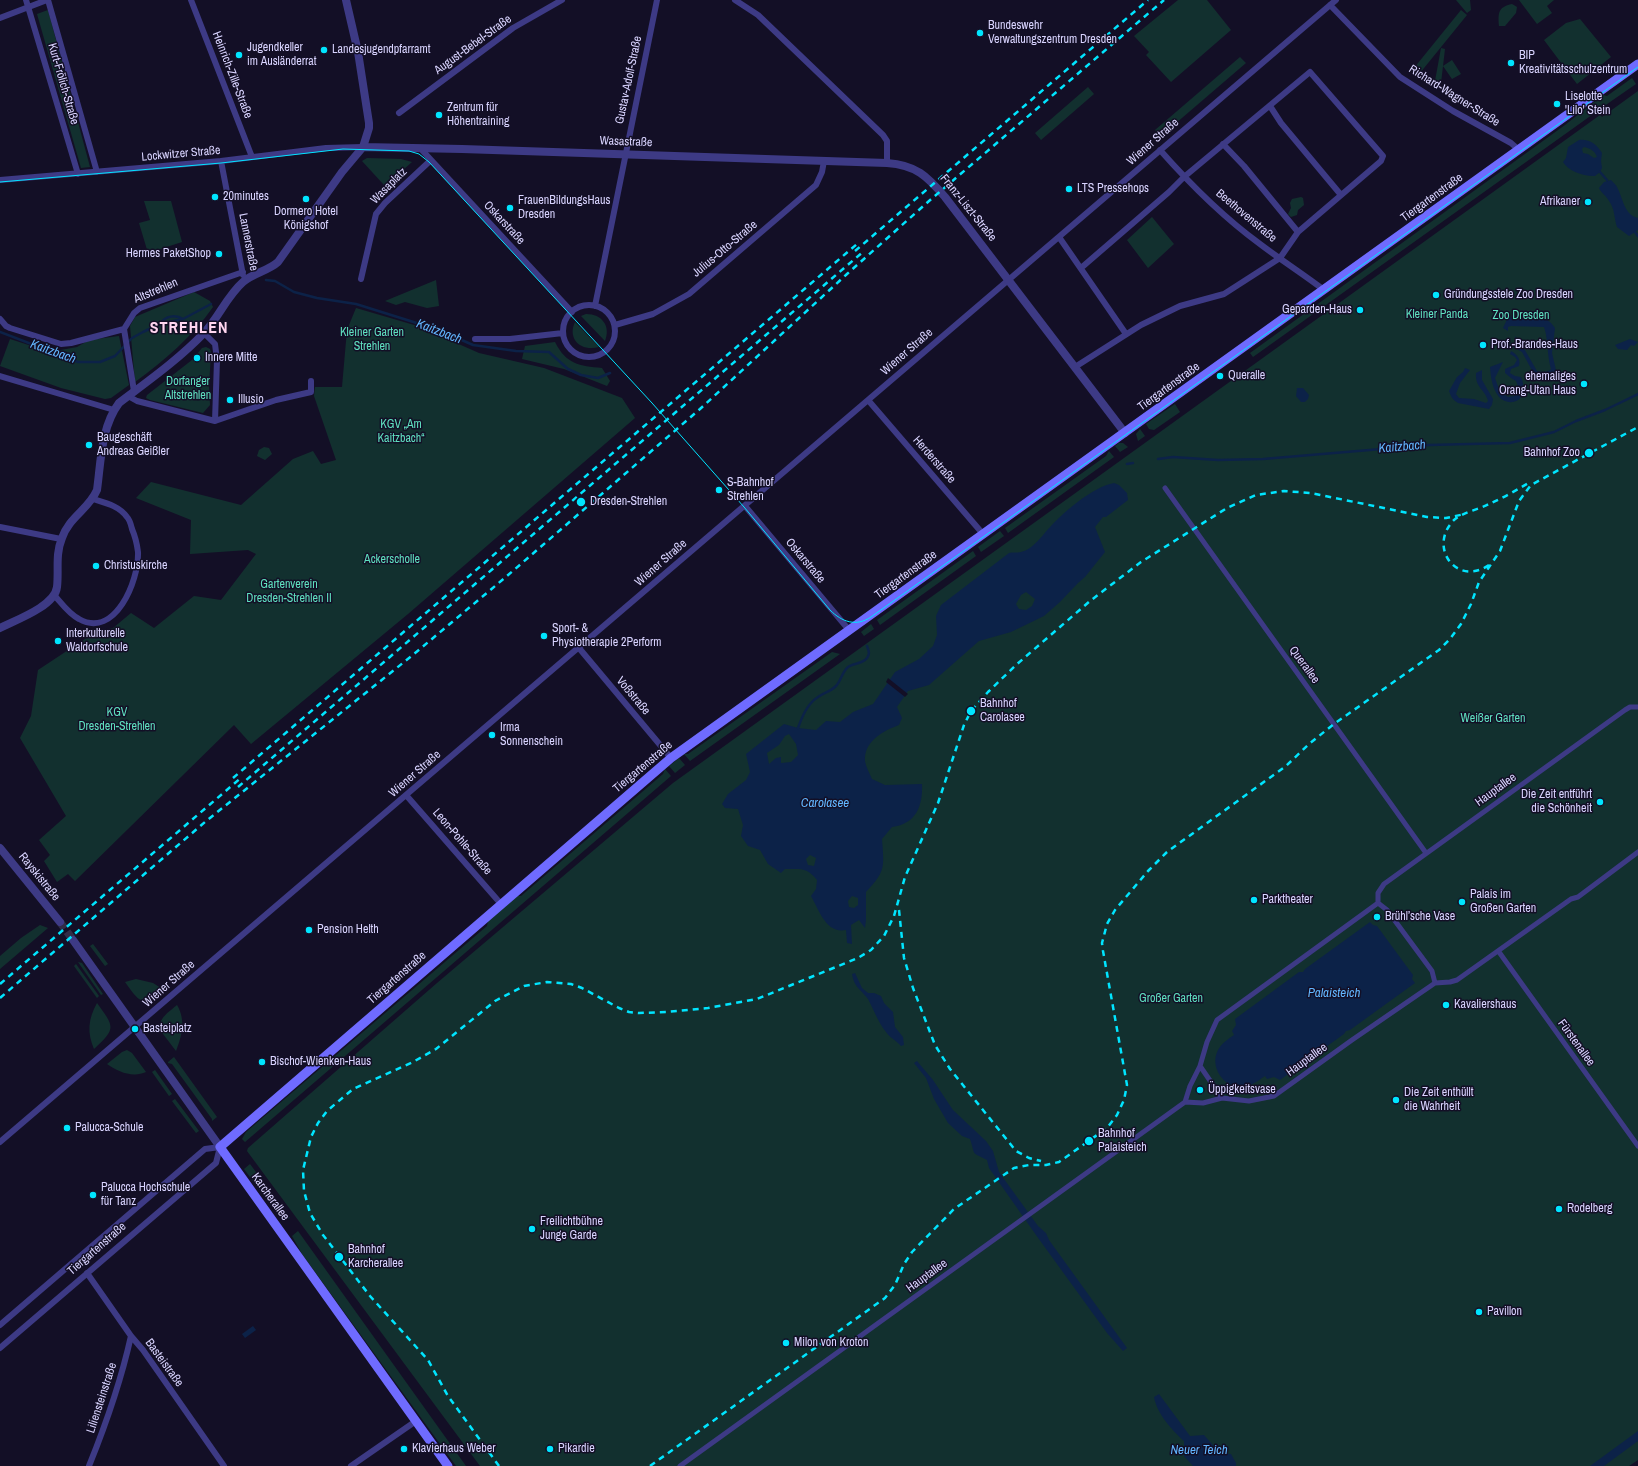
<!DOCTYPE html>
<html>
<head>
<meta charset="utf-8">
<style>
	body { margin:0 }
	canvas { display:block; background:#130f26 }
</style>
</head>
<body>
<canvas width="1638" height="1466"></canvas>
<script>
const g = document.querySelector('canvas').getContext('2d');
g.lineJoin = 'round';
function fillPath(path, color) { g.fillStyle = color; g.fill(path, 'evenodd'); }
function trace(path, color, width, dash) { g.strokeStyle = color; g.lineWidth = width; g.lineCap = dash ? 'butt' : 'round'; g.setLineDash(dash || []); g.stroke(path); }
function write(font, color, halo, rows, align = 'center') {
  g.font = font + ' "Archivo Narrow",sans-serif'; g.lineWidth = 3; g.setLineDash([]); g.textBaseline = 'middle'; g.strokeStyle = halo; g.fillStyle = color; for (const [text, x, y, turn = 0] of rows) {
    g.save(); g.translate(x, y); g.rotate((+turn || 0) * Math.PI / 180); g.textAlign = isNaN(turn) ? turn : align; if (halo) g.strokeText(text, 0, 0); g.fillText(text, 0, 0); g.restore();
  }
}
fillPath(new Path2D(`
	M1178,0H1207L1231,30L1171,82L1146,55L1149,52L1134,36Z
	M1456,0H1470L1471,10L1467,13Z
	M1519,0H1554L1547,6L1552,13L1537,24Z
	M1512,4L1517,7L1516,13L1505,26H1499C1498,13 1498,7 1512,4Z
	M48,10L90,167L81,168L37,14Z
	M1461,10L1467,15L1420,73L1414,68Z
	M1580,19L1611,57L1577,84L1544,40L1566,23Z
	M1441,48L1445,49L1441,83L1435,81Z
	M1240,57L1246,63L1161,136L1155,130Z
	M1452,60L1461,74L1452,79L1443,66Z
	M1632,78L1636,84L1610,102L1253,357L1250,353L1565,125L1603,95L1607,96Z
	M1088,87L1094,94L1041,140L1035,133Z
	M1638,91V1460L1629,1466H480L247,1151L248,1148L437,983L673,783L1600,115L1602,117Z
	M367,158L401,159L412,162L395,177L393,175L384,185L362,161Z
	M1301,197L1303,198L1304,205L1298,210L1297,215L1291,217L1288,214L1291,208L1290,203L1292,199Z
	M144,201H171L182,242L148,253L139,223L150,220Z
	M1152,217L1174,244L1148,268L1127,240Z
	M436,280L439,306L427,308L405,302L396,305L385,301Z
	M194,292L210,301L213,307C192,337 165,360 135,382L130,326L135,317Z
	M356,308L438,332V335L479,353L544,368L622,398L635,418L408,614L251,744L234,725L75,881L68,874L57,882L44,861L50,855L39,840L66,816L20,738L31,716L38,670L94,633V632L113,628L131,613L154,628L194,596L221,600L256,554L248,550L190,554L191,520L136,498L151,482L241,505L293,459L313,451L321,464L336,460L314,396L315,387H342L347,330Z
	M586,314C602,314 611,326 605,341L581,316Z
	M575,322L599,347C581,352 567,339 575,322Z
	M119,336L129,385L111,398L105,399L61,388L0,366L10,339L50,352L77,347L89,340Z
	M555,342C566,364 579,366 602,368L610,381L607,386L564,369L522,359L525,346Z
	M206,347L210,349L211,352L209,387L210,405L203,413L150,400L146,398L147,395L192,360L202,348Z
	M1175,404L1180,412L1154,430L1149,429L1146,424Z
	M1140,429L1145,436L1138,441L1136,434Z
	M1119,443H1123L1128,447L1120,452L1115,446Z
	M264,447L269,448L272,454L265,460L257,456L259,450Z
	M1109,451L1114,457L1008,533L1005,528L1106,456Z
	M1000,531L1004,536L981,552L978,547Z
	M973,551L976,556L880,625L877,620Z
	M871,624L874,629L864,636L861,632Z
	M832,652L840,654L690,761L684,754H688Z
	M679,758L685,765L675,773L669,766Z
	M665,769L671,776L245,1142L242,1139L246,1132L487,926L488,921L517,896H521L663,774Z
	M40,925L48,928L0,969V956L21,938Z
	M93,944L108,964L105,966L90,946Z
	M78,962L82,963L103,994L101,995Z
	M76,964L99,996L97,998L74,966Z
	M136,979L153,983L164,990C142,1007 140,1003 125,982Z
	M97,1003C114,1027 117,1028 94,1049C87,1033 88,1019 97,1003Z
	M177,1005C186,1020 182,1036 176,1051L160,1030C158,1018 169,1012 177,1005Z
	M127,1050L132,1053L146,1072C133,1078 118,1072 107,1064L122,1052Z
	M174,1057L217,1117L212,1121V1119L172,1064L168,1063V1062Z
	M155,1070L172,1094L169,1096L152,1072Z
	M175,1099L199,1131L196,1133L172,1101Z
	M250,1164L290,1218L286,1220L281,1213L278,1215L244,1169Z
	M298,1231L466,1466H456L302,1254L292,1236Z`), '#12302f');
fillPath(new Path2D(`
	M1579,140C1590,139 1596,144 1602,153L1601,161L1602,168L1600,172L1595,176C1585,177 1568,171 1563,162L1566,158L1568,147ZM1584,147C1590,148 1595,151 1597,157L1594,158L1588,154L1583,153L1582,149Z
	M1611,180C1613,182 1616,185 1617,187C1623,198 1624,215 1638,218V230L1629,236L1617,227C1614,218 1615,209 1609,201C1606,195 1601,193 1599,188L1604,182Z
	M1521,315C1534,316 1547,315 1555,328L1552,353L1556,370L1551,375L1539,376L1534,374L1522,352L1513,347L1516,343L1515,336L1522,345L1537,371C1541,372 1547,373 1551,369C1547,356 1548,337 1544,327L1511,326L1508,327V331L1503,328L1508,317Z
	M1630,339L1638,342L1634,346L1631,345L1627,350L1618,349L1615,345Z
	M1511,351C1517,354 1521,359 1519,366L1511,369L1510,373L1515,376L1521,377C1523,381 1524,387 1523,392C1521,404 1506,405 1499,397C1492,388 1491,378 1490,367L1503,362L1495,378L1500,392L1508,397L1514,396L1519,389L1516,381L1511,378L1505,373V369L1514,365L1517,360L1515,357L1510,354Z
	M1465,368L1470,370L1460,383L1456,394L1459,398L1474,399L1486,403L1488,401C1485,389 1475,388 1476,373L1482,370V380L1493,399L1492,405L1489,409L1458,403C1453,400 1451,397 1449,391L1457,377L1463,372Z
	M1297,388H1303L1309,395L1308,399L1305,402H1301L1296,396Z
	M1114,483L1119,485L1127,493L1128,500L1106,517H1103L1095,527L1105,552L1085,577L1078,583L1060,602L1044,616L1011,632L979,641L929,685L908,691L897,707L902,718L899,725C883,731 864,741 865,761C866,767 870,774 872,779L885,785L922,784C923,806 916,824 892,827L882,839C884,867 886,871 866,892V920L865,928L859,920L851,925L852,944L847,943L846,930C826,934 819,910 811,896L816,889L817,880C807,867 801,869 785,869L781,873L768,864L760,850L748,846L741,836L743,825L738,809L725,808L722,804L728,794L746,780L750,772L746,754L784,724L798,728L816,730L826,721L840,722L853,712L873,704L895,672L919,659L933,646L937,635L936,616L941,605L1009,553C1012,552 1017,553 1021,552C1034,549 1042,535 1051,526C1066,510 1093,487 1114,483ZM1026,592L1035,599L1032,606L1026,610L1019,609L1016,604L1021,595ZM789,734L796,744L798,755L791,762L781,763V757L776,758L769,764L767,753L779,745L785,736ZM810,855L816,858L814,866L808,865L806,859ZM852,896L858,898V905L854,908L849,907L848,901Z
	M1370,922L1373,925L1377,926L1413,975L1412,979L1415,983L1350,1030L1346,1031L1344,1034L1280,1080L1274,1077L1267,1079L1265,1076C1258,1081 1251,1086 1242,1087C1224,1088 1209,1067 1218,1050C1222,1043 1228,1039 1234,1035L1232,1031L1236,1025L1235,1019L1299,972H1303L1305,969Z
	M855,973L862,988L868,993H874L881,996L884,1003L893,1012L895,1027L903,1037L904,1045L901,1046C896,1040 890,1038 886,1032C878,1022 874,1010 868,999C860,988 855,989 852,974Z
	M917,1061L933,1080L953,1110L986,1141L993,1151L999,1172L1038,1226L1046,1233L1049,1240L1127,1348L1123,1351L1107,1333L1036,1235L989,1168L987,1160C970,1151 976,1157 970,1139L962,1136L948,1123L934,1099L926,1078L914,1063Z
	M253,1326L256,1330L245,1338L242,1334Z
	M1159,1394L1190,1436L1204,1435L1220,1453L1231,1454L1236,1463V1466H1193L1184,1456V1441C1172,1430 1157,1414 1154,1397Z
	M1638,1431V1441L1604,1466H1590Z`), '#0c2248');
fillPath(new Path2D(`
	M888,678L908,694L905,697L886,682Z`), '#130f26');
trace(new Path2D(`
	M1600,172L1607,180
	M1635,232L1638,236
	M266,280L275,281L294,292L317,298L356,304L439,330L473,345L516,351L549,352L568,369L581,375L598,378L610,373
	M160,324C165,316 175,314 183,319
	M0,332L78,362H100L115,356L132,338L143,332L160,324L183,319L211,304
	M1158,459L1173,457L1218,460L1263,459L1429,445L1510,443L1554,432L1576,421L1605,410L1638,394
	M1127,464L1133,463
	M798,728C802,717 807,704 818,697C824,693 831,691 836,686C841,681 842,672 848,667C853,663 863,664 867,658C870,654 869,651 867,646`), '#0c2248', 2.5);
trace(new Path2D(`
	M60,922L73,940`), '#312d47', 8, [8, 4]);
trace(new Path2D(`
	M1165,488L1426,853
	M1499,952L1638,1146
	M1435,983L1432,971L1387,910L1378,903V893L1384,884L1625,710L1630,707H1638
	M1200,1066L1222,1098
	M1185,1102L1203,1103L1222,1098L1249,1101L1274,1096L1352,1040L1435,983L1450,982L1457,980L1571,899L1578,897L1638,852
	M680,1466L1185,1102L1190,1086L1200,1066L1207,1042L1217,1020L1378,903`), '#3d3a85', 5);
trace(new Path2D(`
	M26,0L78,174
	M48,0L97,172
	M191,0L252,157
	M735,0L758,15L883,135L887,141V163
	M1330,5L1400,77L1453,111L1511,143L1519,150
	M0,18L47,0
	M1270,106L1281,123L1341,195
	M399,113L513,28L562,0
	M1223,144L1244,166L1298,232
	M420,148L572,312
	M1160,150C1190,184 1223,217 1260,244C1281,260 1303,274 1324,290
	M221,161L243,275
	M0,180L221,161L326,148L363,147
	M1059,237L1126,334
	M361,279L376,214L385,203L431,160
	M563 331a26 26 0 1 1 52 0a26 26 0 1 1-52 0Z
	M595,306L657,0
	M0,319L6,326L10,328L61,344L71,343L124,329
	M615,325L653,314L689,294L816,185L822,172L824,161
	M204,333L215,344L217,360L215,421
	M475,339H510L563,333
	M1075,367L1141,325L1180,306L1224,294L1280,258L1298,232L1381,161L1383,156L1310,72L1184,177L1169,192L1081,268
	M0,376L114,410
	M134,391L124,329L134,313L140,308L243,272
	M128,396L137,401L215,421
	M868,400L983,534
	M215,421L276,400L311,392V381
	M745,506L849,630
	M0,527L61,539
	M55,596C62,604 69,614 79,619C115,639 139,581 138,552C137,544 135,536 132,529C131,525 130,520 127,517C119,506 106,503 93,499
	M579,648L671,758
	M406,795L501,904
	M0,1142L1336,0
	M87,1273L131,1336L143,1350L224,1466
	M0,1325L205,1149L220,1147L216,1163L0,1348
	M89,1466C106,1424 121,1381 131,1336
	M351,1466L416,1421`), '#3d3a85', 6);
trace(new Path2D(`
	M363,147L462,149L887,163C916,165 927,176 945,197L1125,433
	M0,628C16,620 55,606 57,587C59,570 55,555 62,538C69,517 89,509 97,490C101,461 101,427 119,403C148,381 178,360 204,333C219,317 227,296 243,282C253,273 268,271 278,262L342,172L363,147L369,128V123L358,52L346,0
	M0,848L60,922
	M73,940L220,1147`), '#3d3a85', 8);
trace(new Path2D(`
	M448,1466L220,1147L671,758L1638,64`), '#6f6bff', 9);
trace(new Path2D(`
	M0,182L221,163L343,149L409,151L419,154L429,162L652,403L744,507L830,610C842,622 856,627 871,617L972,545L1638,67`), '#00e5ff', 1);
trace(new Path2D(`
	M855,251L1148,0
	M1489,565C1457,587 1428,548 1453,521C1462,512 1478,510 1489,504C1503,498 1517,490 1530,482
	M233,778L857,244
	M238,787L864,251
	M899,910L904,958L913,988L935,1045L950,1069L1016,1151L1029,1158L1041,1161
	M0,984L242,777
	M0,998L205,822L414,654L507,576L700,409L847,274L929,201L1164,0
	M499,1466L448,1396L428,1360L370,1296L323,1235L310,1213L304,1191L303,1170L311,1137L318,1123L327,1111L353,1089L413,1062L436,1049L495,1001L524,986L547,982L571,984L582,988L619,1008L629,1012L639,1013L666,1012L708,1008L757,999L858,958L871,950L884,936L894,916L905,877L938,803L964,725L971,711L988,692L1016,665L1090,601L1141,562L1227,508L1256,495L1284,491L1311,493L1427,517L1446,518L1465,514
	M650,1466L885,1298L895,1285L904,1264L912,1252L954,1209L1014,1168L1029,1165H1046L1059,1162L1107,1128L1117,1115L1124,1100L1127,1085L1103,951L1102,943L1107,924L1115,910L1148,871L1167,852L1286,766L1309,744L1334,724L1439,650L1450,639L1461,624L1471,604L1479,582L1500,551L1519,501L1531,485L1638,427`), '#00e5ff', 2.5, [6, 5]);
for (const [x, y, r, color] of [
	[980,33,4,"#00e5ff"],
	[324,50,4,"#00e5ff"],
	[239,55,4,"#00e5ff"],
	[1511,63,4,"#00e5ff"],
	[1557,104,4,"#00e5ff"],
	[439,115,4,"#00e5ff"],
	[1069,189,4,"#00e5ff"],
	[215,197,4,"#00e5ff"],
	[306,199,4,"#00e5ff"],
	[1588,202,4,"#00e5ff"],
	[510,208,4,"#00e5ff"],
	[219,254,4,"#00e5ff"],
	[1436,295,4,"#00e5ff"],
	[1360,310,4,"#00e5ff"],
	[1483,345,4,"#00e5ff"],
	[197,358,4,"#00e5ff"],
	[1220,376,4,"#00e5ff"],
	[1584,384,4,"#00e5ff"],
	[230,400,4,"#00e5ff"],
	[89,445,4,"#00e5ff"],
	[1589,453,5,"#00e5ff"],
	[719,490,4,"#00e5ff"],
	[581,502,5,"#00e5ff"],
	[96,566,4,"#00e5ff"],
	[544,636,4,"#00e5ff"],
	[58,641,4,"#00e5ff"],
	[971,711,5,"#00e5ff"],
	[492,735,4,"#00e5ff"],
	[1600,802,4,"#00e5ff"],
	[1254,900,4,"#00e5ff"],
	[1462,902,4,"#00e5ff"],
	[1377,917,4,"#00e5ff"],
	[309,930,4,"#00e5ff"],
	[1446,1005,4,"#00e5ff"],
	[135,1029,4,"#00e5ff"],
	[262,1062,4,"#00e5ff"],
	[1200,1090,4,"#00e5ff"],
	[1396,1100,4,"#00e5ff"],
	[67,1128,4,"#00e5ff"],
	[1089,1141,5,"#00e5ff"],
	[93,1195,4,"#00e5ff"],
	[1559,1209,4,"#00e5ff"],
	[532,1229,4,"#00e5ff"],
	[339,1257,5,"#00e5ff"],
	[1479,1312,4,"#00e5ff"],
	[786,1343,4,"#00e5ff"],
	[404,1449,4,"#00e5ff"],
	[550,1449,4,"#00e5ff"]
]) { const dot = new Path2D(); dot.arc(x, y, r, 0, 2 * Math.PI); g.fillStyle = color; g.fill(dot); trace(dot, '#130f26', 1.5); }
write('12px', '#d9d4ff', '#130f26', [
	["Bundeswehr",988,26],
	["Verwaltungszentrum Dresden",988,40],
	["Jugendkeller",247,48],
	["im Ausländerrat",247,62],
	["Landesjugendpfarramt",332,50],
	["BIP",1519,56],
	["Kreativitätsschulzentrum",1519,70],
	["Liselotte",1565,97],
	["'Lilo' Stein",1565,111],
	["Zentrum für",447,108],
	["Höhentraining",447,122],
	["LTS Pressehops",1077,189],
	["20minutes",223,197],
	["FrauenBildungsHaus",518,201],
	["Dresden",518,215],
	["Afrikaner",1580,202,"right"],
	["Dormero Hotel",306,212,"center"],
	["Königshof",306,226,"center"],
	["Hermes PaketShop",211,254,"right"],
	["Gründungsstele Zoo Dresden",1444,295],
	["Geparden-Haus",1352,310,"right"],
	["Prof.-Brandes-Haus",1491,345],
	["Innere Mitte",205,358],
	["Queralle",1228,376],
	["ehemaliges",1576,377,"right"],
	["Orang-Utan Haus",1576,391,"right"],
	["Illusio",238,400],
	["Baugeschäft",97,438],
	["Andreas Geißler",97,452],
	["Bahnhof Zoo",1580,453,"right"],
	["S-Bahnhof",727,483],
	["Strehlen",727,497],
	["Dresden-Strehlen",590,502],
	["Christuskirche",104,566],
	["Sport- &",552,629],
	["Physiotherapie 2Perform",552,643],
	["Interkulturelle",66,634],
	["Waldorfschule",66,648],
	["Bahnhof",980,704],
	["Carolasee",980,718],
	["Irma",500,728],
	["Sonnenschein",500,742],
	["Die Zeit entführt",1592,795,"right"],
	["die Schönheit",1592,809,"right"],
	["Palais im",1470,895],
	["Großen Garten",1470,909],
	["Parktheater",1262,900],
	["Brühl’sche Vase",1385,917],
	["Pension Helth",317,930],
	["Kavaliershaus",1454,1005],
	["Basteiplatz",143,1029],
	["Bischof-Wienken-Haus",270,1062],
	["Üppigkeitsvase",1208,1090],
	["Die Zeit enthüllt",1404,1093],
	["die Wahrheit",1404,1107],
	["Palucca-Schule",75,1128],
	["Bahnhof",1098,1134],
	["Palaisteich",1098,1148],
	["Palucca Hochschule",101,1188],
	["für Tanz",101,1202],
	["Rodelberg",1567,1209],
	["Freilichtbühne",540,1222],
	["Junge Garde",540,1236],
	["Bahnhof",348,1250],
	["Karcherallee",348,1264],
	["Pavillon",1487,1312],
	["Milon von Kroton",794,1343],
	["Klavierhaus Weber",412,1449],
	["Pikardie",558,1449]
], 'left');
write('12px', '#d9d4ff', '#130f26', [
	["August-Bebel-Straße",473,45,-36],
	["Heinrich-Zille-Straße",232,75,69],
	["Gustav-Adolf-Straße",629,80,-78],
	["Kurt-Frölich-Straße",63,84,74],
	["Richard-Wagner-Straße",1454,96,32],
	["Wasastraße",626,142,2],
	["Wiener Straße",1153,142,-41],
	["Lockwitzer Straße",181,154,-5],
	["Wasaplatz",389,186,-45],
	["Tiergartenstraße",1432,198,-36],
	["Franz-Liszt-Straße",968,208,51],
	["Beethovenstraße",1246,216,40],
	["Oskarstraße",504,223,47],
	["Lannerstraße",248,242,79],
	["Julius-Otto-Straße",725,249,-40],
	["Altstrehlen",156,291,-23],
	["Wiener Straße",907,352,-41],
	["Tiergartenstraße",1169,387,-36],
	["Herderstraße",934,460,49],
	["Oskarstraße",805,561,50],
	["Wiener Straße",661,563,-41],
	["Tiergartenstraße",906,575,-36],
	["Querallee",1304,665,54],
	["Voßstraße",633,696,50],
	["Tiergartenstraße",643,767,-40],
	["Wiener Straße",415,774,-41],
	["Hauptallee",1496,790,-36],
	["Leon-Pohle-Straße",462,842,49],
	["Rayskistraße",39,877,51],
	["Tiergartenstraße",397,978,-41],
	["Wiener Straße",169,984,-41],
	["Fürstenallee",1576,1043,54],
	["Hauptallee",1307,1060,-36],
	["Karcherallee",270,1197,54],
	["Tiergartenstraße",97,1249,-41],
	["Hauptallee",927,1276,-36],
	["Basteistraße",164,1363,54],
	["Liliensteinstraße",102,1398,-72]
]);
write('12px', '#5fe0c0', '#130f26', [
	["Kleiner Panda",1437,315],
	["Zoo Dresden",1521,316],
	["Kleiner Garten",372,333],
	["Strehlen",372,347],
	["Dorfanger",188,382],
	["Altstrehlen",188,396],
	["KGV „Am",401,425],
	["Kaitzbach“",401,439],
	["Ackerscholle",392,560],
	["Gartenverein",289,585],
	["Dresden-Strehlen II",289,599],
	["KGV",117,713],
	["Dresden-Strehlen",117,727],
	["Weißer Garten",1493,719],
	["Großer Garten",1171,999]
]);
write('italic 13px', '#62b6ff', '#130f26', [
	["Kaitzbach",439,332,21],
	["Kaitzbach",53,352,20],
	["Kaitzbach",1402,447,-5],
	["Carolasee",825,804],
	["Palaisteich",1334,994],
	["Neuer Teich",1199,1451]
]);
g.letterSpacing = '1px';
write('bold 16px', '#ffd6f0', '#130f26', [
	["STREHLEN",189,329]
]);
g.letterSpacing = '0px';
</script>
</body>
</html>
